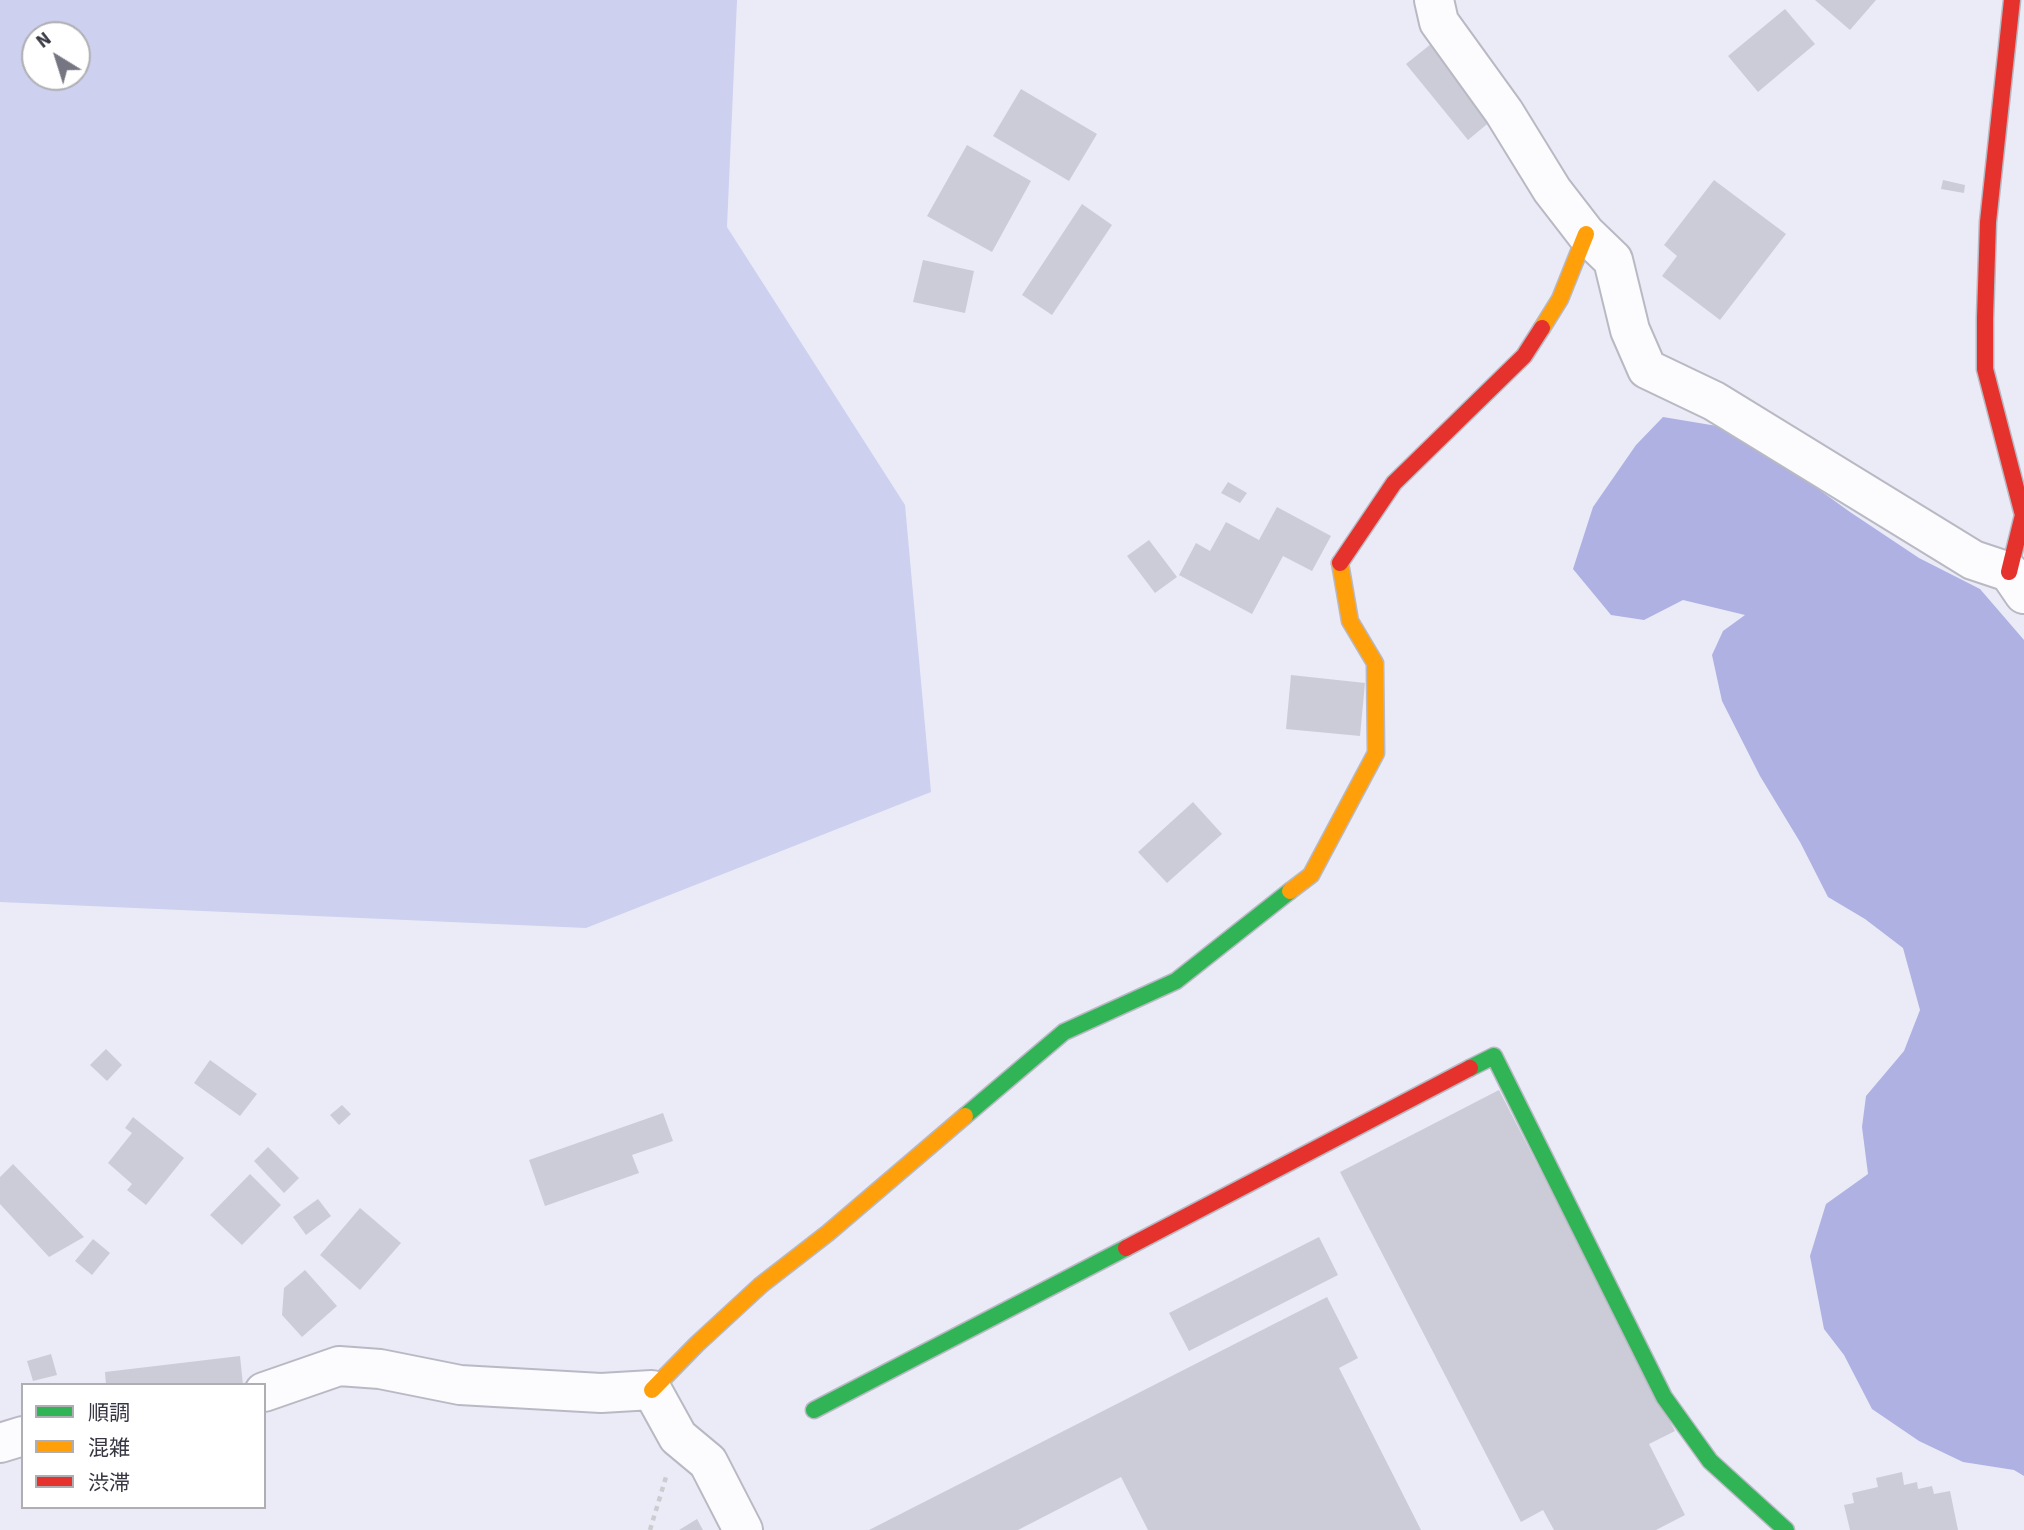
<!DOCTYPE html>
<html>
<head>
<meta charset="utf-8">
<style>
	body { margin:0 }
	#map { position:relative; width:2024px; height:1530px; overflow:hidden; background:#eaebf7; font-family:"Source Sans 3","Noto Sans JP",sans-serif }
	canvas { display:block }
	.legend { position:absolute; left:21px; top:1383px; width:245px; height:126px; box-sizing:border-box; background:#fff; border:2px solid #afafb3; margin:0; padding:9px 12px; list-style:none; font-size:21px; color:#363742 }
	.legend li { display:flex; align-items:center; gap:14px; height:35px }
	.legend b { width:35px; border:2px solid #afafb3 }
	.north { position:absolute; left:21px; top:21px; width:70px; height:70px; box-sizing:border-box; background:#fff; border:2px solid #afafb3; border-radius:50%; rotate:322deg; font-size:19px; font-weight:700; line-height:28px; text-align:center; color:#363742 }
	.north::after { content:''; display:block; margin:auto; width:24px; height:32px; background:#757681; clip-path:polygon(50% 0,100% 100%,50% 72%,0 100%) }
</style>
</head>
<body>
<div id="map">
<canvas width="2024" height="1530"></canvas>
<ul class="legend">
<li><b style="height:9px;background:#30b455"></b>順調</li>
<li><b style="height:9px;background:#ff9f0a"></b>混雑</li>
<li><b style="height:9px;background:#e5322d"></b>渋滞</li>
</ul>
<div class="north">N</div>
</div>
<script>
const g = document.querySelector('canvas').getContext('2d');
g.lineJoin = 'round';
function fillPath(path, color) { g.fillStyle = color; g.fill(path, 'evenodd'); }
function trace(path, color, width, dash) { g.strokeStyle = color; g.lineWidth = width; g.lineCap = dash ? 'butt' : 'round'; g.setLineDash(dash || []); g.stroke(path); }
fillPath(new Path2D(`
	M0,0H737L727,227L905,505L931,792L586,928L0,902ZM35,35H77V77H35Z`), '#cdd0ef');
fillPath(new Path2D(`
	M1663,417L1735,429L1850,512L1919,558L1980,589L2024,640V1476L2014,1470L1963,1462L1919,1441L1872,1409L1844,1355L1824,1329L1810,1256L1826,1204L1868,1174L1862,1127L1866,1096L1904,1051L1920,1010L1903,948L1865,919L1828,897L1800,842L1760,776L1722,701L1712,655L1723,631L1745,615L1683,600L1644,620L1611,615L1573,569L1593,507L1636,445Z`), '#aeb1e2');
fillPath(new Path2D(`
	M1815,0H1876L1850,30Z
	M1785,9L1815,44L1758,92L1728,56Z
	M1436,40L1498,115L1468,140L1406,64Z
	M1021,89L1097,134L1069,181L993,136Z
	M967,145L1031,181L992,252L927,216Z
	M1714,180L1786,234L1720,320L1662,276L1677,256L1664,245Z
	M1943,180L1965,185L1964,193L1941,189Z
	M1082,204L1112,225L1052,315L1022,295Z
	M923,260L974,271L965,313L913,302Z
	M1228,482L1247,493L1240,503L1221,493Z
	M1277,507L1331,536L1312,571L1283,556L1252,614L1179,575L1196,543L1210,551L1226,522L1259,540Z
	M1149,540L1177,577L1155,593L1127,556Z
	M1291,675L1365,683L1360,736L1286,729Z
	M1193,802L1222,834L1167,883L1138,852Z
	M106,1049L122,1065L107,1081L90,1065Z
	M210,1060L257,1094L240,1116L194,1083Z
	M1499,1090L1675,1431L1649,1444L1685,1515L1656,1530H1554L1543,1510L1521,1522L1340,1172Z
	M342,1105L351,1114L339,1125L330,1115Z
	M663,1113L673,1141L632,1155L639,1173L545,1206L529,1160Z
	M133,1117L184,1158L146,1205L127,1190L132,1184L108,1163L132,1133L125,1128Z
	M268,1147L299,1178L284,1193L254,1161Z
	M13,1164L84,1237L49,1257L0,1204V1177Z
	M250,1174L281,1205L242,1245L210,1215Z
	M318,1199L331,1216L306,1235L293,1217Z
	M360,1208L401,1243L360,1290L320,1255Z
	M1319,1237L1338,1275L1189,1351L1169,1313Z
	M93,1239L110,1253L92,1275L75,1261Z
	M305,1270L337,1306L302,1337L282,1315L284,1288Z
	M1327,1297L1358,1358L1339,1368L1421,1530H1148L1121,1477L1018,1530H869Z
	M51,1354L57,1375L33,1381L27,1361Z
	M240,1356L243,1385H106L105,1372Z
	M1902,1472L1904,1485L1917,1482L1918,1489L1932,1486L1934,1494L1950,1491L1958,1530H1850L1844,1505L1854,1503L1852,1493L1878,1487L1876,1478Z
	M697,1519L703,1530H679Z`), '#cbccd7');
const street = new Path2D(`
	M1434,0L1439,22L1504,112L1552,190L1586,234L1613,260L1630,330L1647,369L1714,401L1973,560L2009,572L2024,594
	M264,1392L339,1366L380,1369L460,1385L601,1393L652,1390L678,1437L708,1462L743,1530
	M0,1443L23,1436`);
const fast = new Path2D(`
	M1470,1068L1494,1056L1664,1397L1710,1461L1786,1530
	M965,1116L1064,1032L1176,981L1290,891
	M814,1410L1126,1248`);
const slow = new Path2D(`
	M1542,328L1560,299L1586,234
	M1290,891L1311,875L1376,753L1375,663L1350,621L1340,563
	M652,1390L697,1344L761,1285L828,1233L965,1116`);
const jam = new Path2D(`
	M1340,563L1394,483L1524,356L1542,328
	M2009,572L2023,515L1985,369V318L1988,222L2012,0
	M1126,1248L1470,1068`);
trace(street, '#b8b9c3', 42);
trace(fast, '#b8b9c3', 19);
trace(slow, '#b8b9c3', 19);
trace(jam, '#b8b9c3', 19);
trace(new Path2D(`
	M650,1530L666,1477`), '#ccccd1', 4.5, [5, 5]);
trace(street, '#fcfcfe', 38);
trace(fast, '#30b455', 16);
trace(slow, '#ff9f0a', 16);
trace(jam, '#e5322d', 16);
</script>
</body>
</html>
